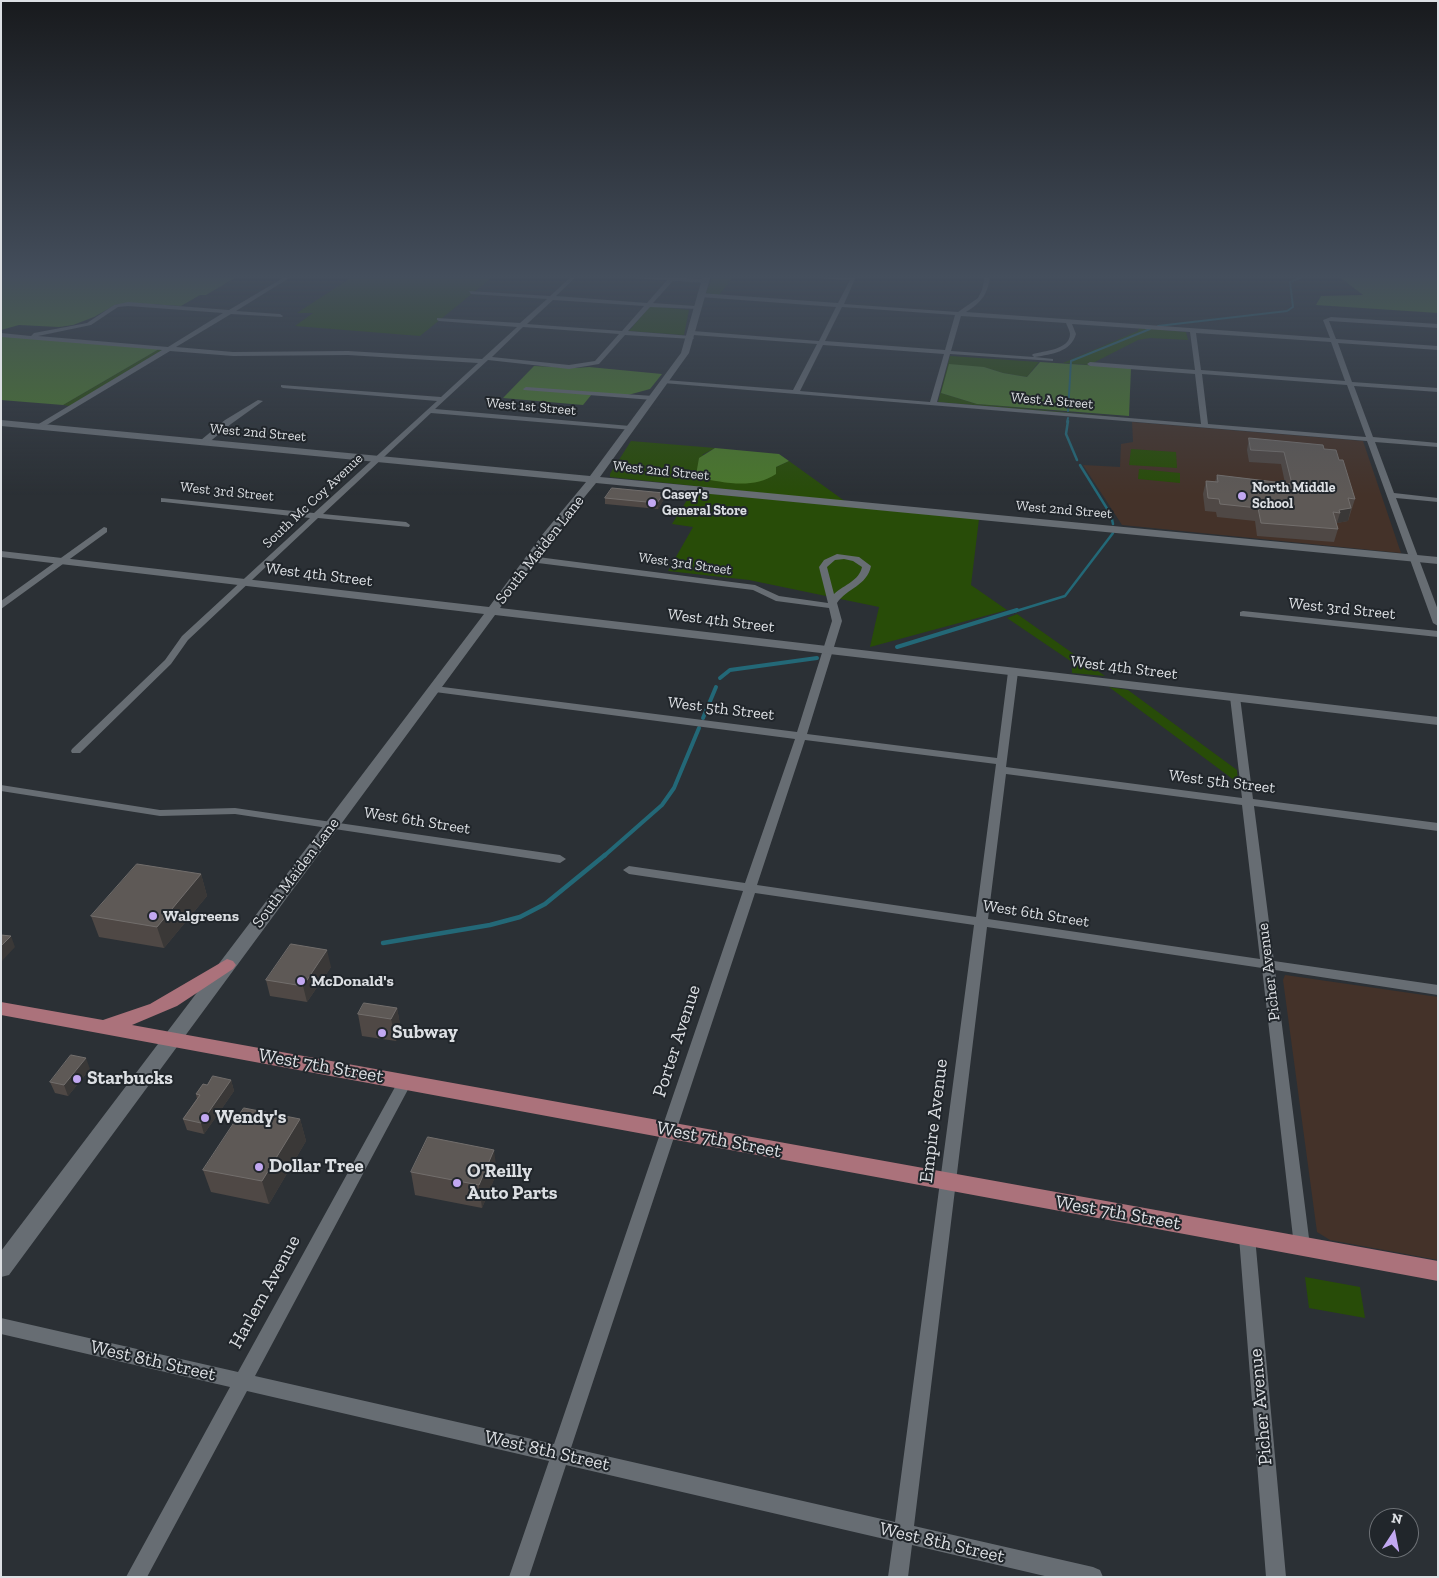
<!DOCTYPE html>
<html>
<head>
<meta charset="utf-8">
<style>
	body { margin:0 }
	#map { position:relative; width:1439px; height:1578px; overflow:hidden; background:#2b3035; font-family:"Zilla Slab",serif }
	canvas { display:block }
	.frame { position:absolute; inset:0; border:2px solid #dcdfe3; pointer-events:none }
	.north { position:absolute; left:1369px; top:1508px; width:50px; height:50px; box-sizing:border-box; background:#21262b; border:1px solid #6c7075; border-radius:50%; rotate:11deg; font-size:14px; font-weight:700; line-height:20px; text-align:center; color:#dcdfe3 }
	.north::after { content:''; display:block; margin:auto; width:18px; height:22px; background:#c2a8f2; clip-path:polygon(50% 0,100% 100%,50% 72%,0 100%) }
</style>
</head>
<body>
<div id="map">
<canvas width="1439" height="1578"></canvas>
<div class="frame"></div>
<div class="north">N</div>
</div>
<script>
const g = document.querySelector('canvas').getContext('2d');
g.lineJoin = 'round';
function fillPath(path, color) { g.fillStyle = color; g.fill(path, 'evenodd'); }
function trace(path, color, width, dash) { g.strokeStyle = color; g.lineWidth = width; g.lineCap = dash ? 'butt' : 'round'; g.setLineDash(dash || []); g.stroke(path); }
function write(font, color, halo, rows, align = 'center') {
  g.font = font + ' "Zilla Slab",serif'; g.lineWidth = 4; g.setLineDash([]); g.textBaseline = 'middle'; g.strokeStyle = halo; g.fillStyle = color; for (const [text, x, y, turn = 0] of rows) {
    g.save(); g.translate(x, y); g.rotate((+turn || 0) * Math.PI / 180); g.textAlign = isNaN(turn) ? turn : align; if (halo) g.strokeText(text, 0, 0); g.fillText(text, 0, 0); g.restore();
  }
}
fillPath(new Path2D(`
	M1132,422L1363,441L1401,553L1122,525L1083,465L1120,467L1121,444L1133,442Z
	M1285,975L1438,997V1260L1330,1240L1317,1232L1283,980Z`), '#443229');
fillPath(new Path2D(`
	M355,275H495L420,336L295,326L313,313H297Z
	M713,275H735L719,295L706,293Z
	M650,306L689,310L684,335L629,331Z
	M1139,328L1186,332L1188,340L1150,338L1138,340L1089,365L1063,363L1138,331Z
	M159,349L162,350L70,406L63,405Z
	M950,356L1039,362L1027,377L1003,373L984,367L941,393L977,404L1129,418L938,402Z
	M631,441L715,448L702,455L776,467L789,461L846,502L610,477V474Z
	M1131,449L1176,452L1177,468L1129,465Z
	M1139,469L1180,473V483L1138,479Z
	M692,492L979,519L971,585L1007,610L870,647L879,607L749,580L668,571L693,527L672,524Z
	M1017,614L1105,676L1072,673V662L1007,618Z
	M1109,687L1128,690L1237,770L1238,783Z
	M1305,1277L1360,1287L1365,1318L1309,1308Z`), '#284c08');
fillPath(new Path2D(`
	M13,275H240L206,295H200L181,306L129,303L115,305L94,317L73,325L59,327L19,325L1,330V280Z
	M1342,275H1438V313L1316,305L1321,296L1363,295L1342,279Z
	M1,336L159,349L63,405L1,400Z
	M1040,362L1131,368L1129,416L977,404L941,393L949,364L984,367L1003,373L1027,377Z
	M534,366L576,368L589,367L662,374L650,389L628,395L592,394L583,405L503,398Z
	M715,448L779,454L789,461L776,467V474C752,490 724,482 698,478L696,475L699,458Z`), '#4a782b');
trace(new Path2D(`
	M1158,326L1287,311L1293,307L1290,282L1307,275
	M1068,411L1071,361L1150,329
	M1067,422L1068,418`), '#236877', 2);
trace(new Path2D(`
	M1068,421L1066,434L1077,460
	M1080,465L1111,515L1113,524
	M1013,612L1065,596L1113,533`), '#236877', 2.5);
trace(new Path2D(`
	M897,647L1017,610
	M720,678L730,670L817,658
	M703,718L716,687
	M604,856L662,805L674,788L699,728`), '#236877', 4);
trace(new Path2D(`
	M383,943L490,925L520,917L545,904L605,855`), '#236877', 4.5);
fillPath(new Path2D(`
	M6,275H13L1,281V277Z
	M288,275H294L236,311L280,314L283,316L282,317L231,314L176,347L233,352L348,351L482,359L517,327L439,321L437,320V318L520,323L547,299L471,294L469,291L550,296L573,275H578L556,296L647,303L667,280L605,277L602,275H626L705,279L708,281L705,283L673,281L653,303L696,306L699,308L698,309L650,307L628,331L691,336L694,338L693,339L625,335L599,364L569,369L488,360L435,409L630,426L634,428L633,430L431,413L323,514L406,522L410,525L409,527L318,518L188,640L171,664L80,753H72L71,751L72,749L165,660L182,636L310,518L164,502H161V498L314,513L437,401L283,388L281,387V385L441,397L478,363L348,355L233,356L170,351L40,429H37V425L162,350L1,337V333L31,336L34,333L87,323L114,305L128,302L229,310ZM553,300L644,306L622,331L527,324ZM128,306L223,313L168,347L38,336L91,325L118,307ZM523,327L619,334L595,361L569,365L492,357Z
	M791,275L856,277L844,304L958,312L978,298L982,290L985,275H990C989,293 981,303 966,312L1330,338L1323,320L1331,317L1438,324V328L1329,321L1336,339L1438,346V350L1338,343L1352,382L1438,388V392L1354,386L1373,437L1438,443V447L1375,442L1394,493L1438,498V502L1396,498L1438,610V626L1433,623L1367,441L663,383V381L665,380L793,390L817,344L693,335L690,333L693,331L819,341L836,307L700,297L697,295L700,293L838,303L850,280L794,277ZM842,307L955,315L945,350L825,341ZM961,316L1066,323C1067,326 1070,331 1070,334C1070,350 1043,351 1033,354L1032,355L1034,357L951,351ZM1072,324L1190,332L1195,370L1090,362L1087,364L1090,366L1195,374L1201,424L937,402L950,354L1053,361V359L1035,357C1052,354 1071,352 1076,334ZM1196,333L1331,342L1345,381L1201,370ZM823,345L944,354L930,402L800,391ZM1202,374L1347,385L1366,437L1208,424Z
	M526,387L653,396L656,398L653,400L524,390L523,389Z
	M258,400L263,401L231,424L207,444H201V440L225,420Z
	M104,527L107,528V532L1,609V601Z
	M837,554L859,557L871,566C867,586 847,588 837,603L842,621L807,734L997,758L1008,672L1013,669L1018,672L1006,767L1242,798L1230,697L1235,694L1240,697L1253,799L1438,823V831L1254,806L1274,961L1438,985V995L1275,970L1310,1246L1308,1251L1302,1253L1296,1251L1294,1246L1262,968L987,927L914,1526L1093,1567L1100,1570L1103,1577H1049L912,1545L908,1577H888L893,1541L566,1465L529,1577H509L549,1461L247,1391L147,1577H126L230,1387L1,1334V1318L238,1372L400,1078L405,1077L410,1078L412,1082L255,1376L554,1444L743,891L629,874L623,870L629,866L745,883L795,739L435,692L430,689L435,686L797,732L832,621L829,608L776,601L753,590L530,562L526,559L530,556L755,585L779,596L828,603L819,567L824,560ZM844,559L853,561L862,567C859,581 845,584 834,594L827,567L835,560ZM805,740L996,764L976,917L757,885ZM1006,774L1242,805L1260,959L988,919ZM755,893L974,925L895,1522L571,1448Z
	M1243,611L1438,631V637L1240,616V612Z
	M1,785L160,810L235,808L560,855L566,859L560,863L235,814L160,816L1,791Z
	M1247,1230L1253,1232L1255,1237L1286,1577H1266L1239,1237L1241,1232Z`), '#676d73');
fillPath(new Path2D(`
	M703,275H711L689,353L600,477L1438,557V564L596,483L550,539L500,608L1438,717V725L495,615L9,1275L1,1277V1251L484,614L1,557V551L489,607L542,535L586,482L1,426V420L590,476L681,353Z`), '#676d73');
fillPath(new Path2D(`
	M227,959L233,961L236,965L233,969L177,1006L132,1025L1438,1261V1281L1,1015V1002L103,1020L150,1004Z`), '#ab727b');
fillPath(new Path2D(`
	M1249,438L1324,449L1339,460L1355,499L1348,521L1337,523V525L1338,529L1334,542L1257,536L1255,521L1217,517L1216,512L1205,511L1203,494L1206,481L1215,482L1217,475L1285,483L1281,464L1249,462L1247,450Z
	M664,493V499L658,509L605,504V498Z
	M201,874L207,896L164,948L99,937L91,916Z
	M331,967L307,1002L270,996L266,980Z
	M397,1008L401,1030L396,1041L362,1036L358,1014Z
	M90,1069L68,1096L55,1093L50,1082Z
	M231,1080L234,1091L204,1134L187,1130L183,1119L197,1099L196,1094L207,1085Z
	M300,1119L306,1141L269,1204L211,1192L203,1170Z
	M411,1172H497L482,1208L415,1195Z`), '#4f4845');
fillPath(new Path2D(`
	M664,493V499L658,509L657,503Z
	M1351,508L1348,521L1337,523L1340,513L1339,510Z
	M201,874L207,896L164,948L157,927Z
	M11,936L15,947L1,962V946Z
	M327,950L331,967L307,1002L303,986Z
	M397,1008L401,1030L396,1041L391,1019Z
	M86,1058L90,1069L68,1096L64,1085Z
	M231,1080L234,1091L204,1134L201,1123Z
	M300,1119L306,1141L269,1204L262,1181Z
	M494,1150L497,1172L482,1208L479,1185Z`), '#3a3837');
const building = new Path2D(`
	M1249,438L1323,445L1324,449L1336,450L1339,460H1343L1355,499L1348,498L1351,508L1339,510L1340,513L1333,512L1338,529L1261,523L1258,508L1220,504L1219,499L1208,498L1206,481L1218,482L1217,475L1292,484L1284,452L1251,450Z
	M612,488L664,493L657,503L605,498Z
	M137,864L201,874L157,927L91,916Z
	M1,935L11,936L1,946Z
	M291,944L327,950L303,986L266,980Z
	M364,1003L397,1008L391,1019L358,1014Z
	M71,1055L86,1058L64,1085L50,1082Z
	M213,1076L231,1080L201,1123L183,1119L200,1095L196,1094L203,1084L207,1085Z
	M244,1108L300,1119L262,1181L203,1170Z
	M428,1137L494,1150L479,1185L411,1172Z`);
fillPath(building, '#5e5956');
trace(building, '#726e6c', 1);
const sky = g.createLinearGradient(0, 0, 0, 495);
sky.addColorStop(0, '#181a1d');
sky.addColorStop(0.56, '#444e5c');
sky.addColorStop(1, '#444e5c00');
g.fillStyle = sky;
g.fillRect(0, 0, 1439, 495);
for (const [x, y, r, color] of [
	[1242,496,5,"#c2a8f2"],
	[652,503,5,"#c2a8f2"],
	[153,916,5,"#c2a8f2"],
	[301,981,5,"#c2a8f2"],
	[382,1033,5,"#c2a8f2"],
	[77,1079,5,"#c2a8f2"],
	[205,1118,5,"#c2a8f2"],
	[259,1167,5,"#c2a8f2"],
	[457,1183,5,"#c2a8f2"]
]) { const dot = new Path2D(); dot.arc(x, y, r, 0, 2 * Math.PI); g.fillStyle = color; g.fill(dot); trace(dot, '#21262b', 2); }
write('14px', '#dcdfe3', '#21262b', [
	["West A Street",1052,401,5],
	["West 1st Street",531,407,5],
	["West 2nd Street",258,433,5],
	["West 2nd Street",661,471,6],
	["West 3rd Street",227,492,6],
	["South Mc Coy Avenue",313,501,-43],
	["West 2nd Street",1064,510,5],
	["West 3rd Street",685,564,8]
]);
write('bold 14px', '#dcdfe3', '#21262b', [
	["North Middle",1252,488],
	["School",1252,504],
	["Casey's",662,495],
	["General Store",662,511]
], 'left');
write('16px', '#dcdfe3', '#21262b', [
	["South Maiden Lane",540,550,-52],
	["West 4th Street",319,575,7],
	["West 3rd Street",1342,609,6],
	["West 4th Street",721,621,7],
	["West 4th Street",1124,668,7],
	["West 5th Street",721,709,7],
	["West 5th Street",1222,782,7],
	["West 6th Street",417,821,9],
	["South Maiden Lane",296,873,-53],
	["West 6th Street",1036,914,9],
	["Picher Avenue",1269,972,-97]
]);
write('bold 16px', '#dcdfe3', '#21262b', [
	["Walgreens",163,916],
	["McDonald's",311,981]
], 'left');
write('bold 19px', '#dcdfe3', '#21262b', [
	["Subway",392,1033],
	["Starbucks",87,1079],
	["Wendy's",215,1118],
	["Dollar Tree",269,1167],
	["O'Reilly",467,1172],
	["Auto Parts",467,1194]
], 'left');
write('19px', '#dcdfe3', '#21262b', [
	["Porter Avenue",677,1041,-72],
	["West 7th Street",321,1066,10],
	["Empire Avenue",934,1121,-83],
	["West 7th Street",719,1140,11],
	["West 7th Street",1118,1213,10],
	["Harlem Avenue",265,1292,-61],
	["West 8th Street",153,1361,13],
	["Picher Avenue",1261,1407,-95],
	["West 8th Street",547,1451,13],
	["West 8th Street",942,1543,13]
]);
</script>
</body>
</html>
